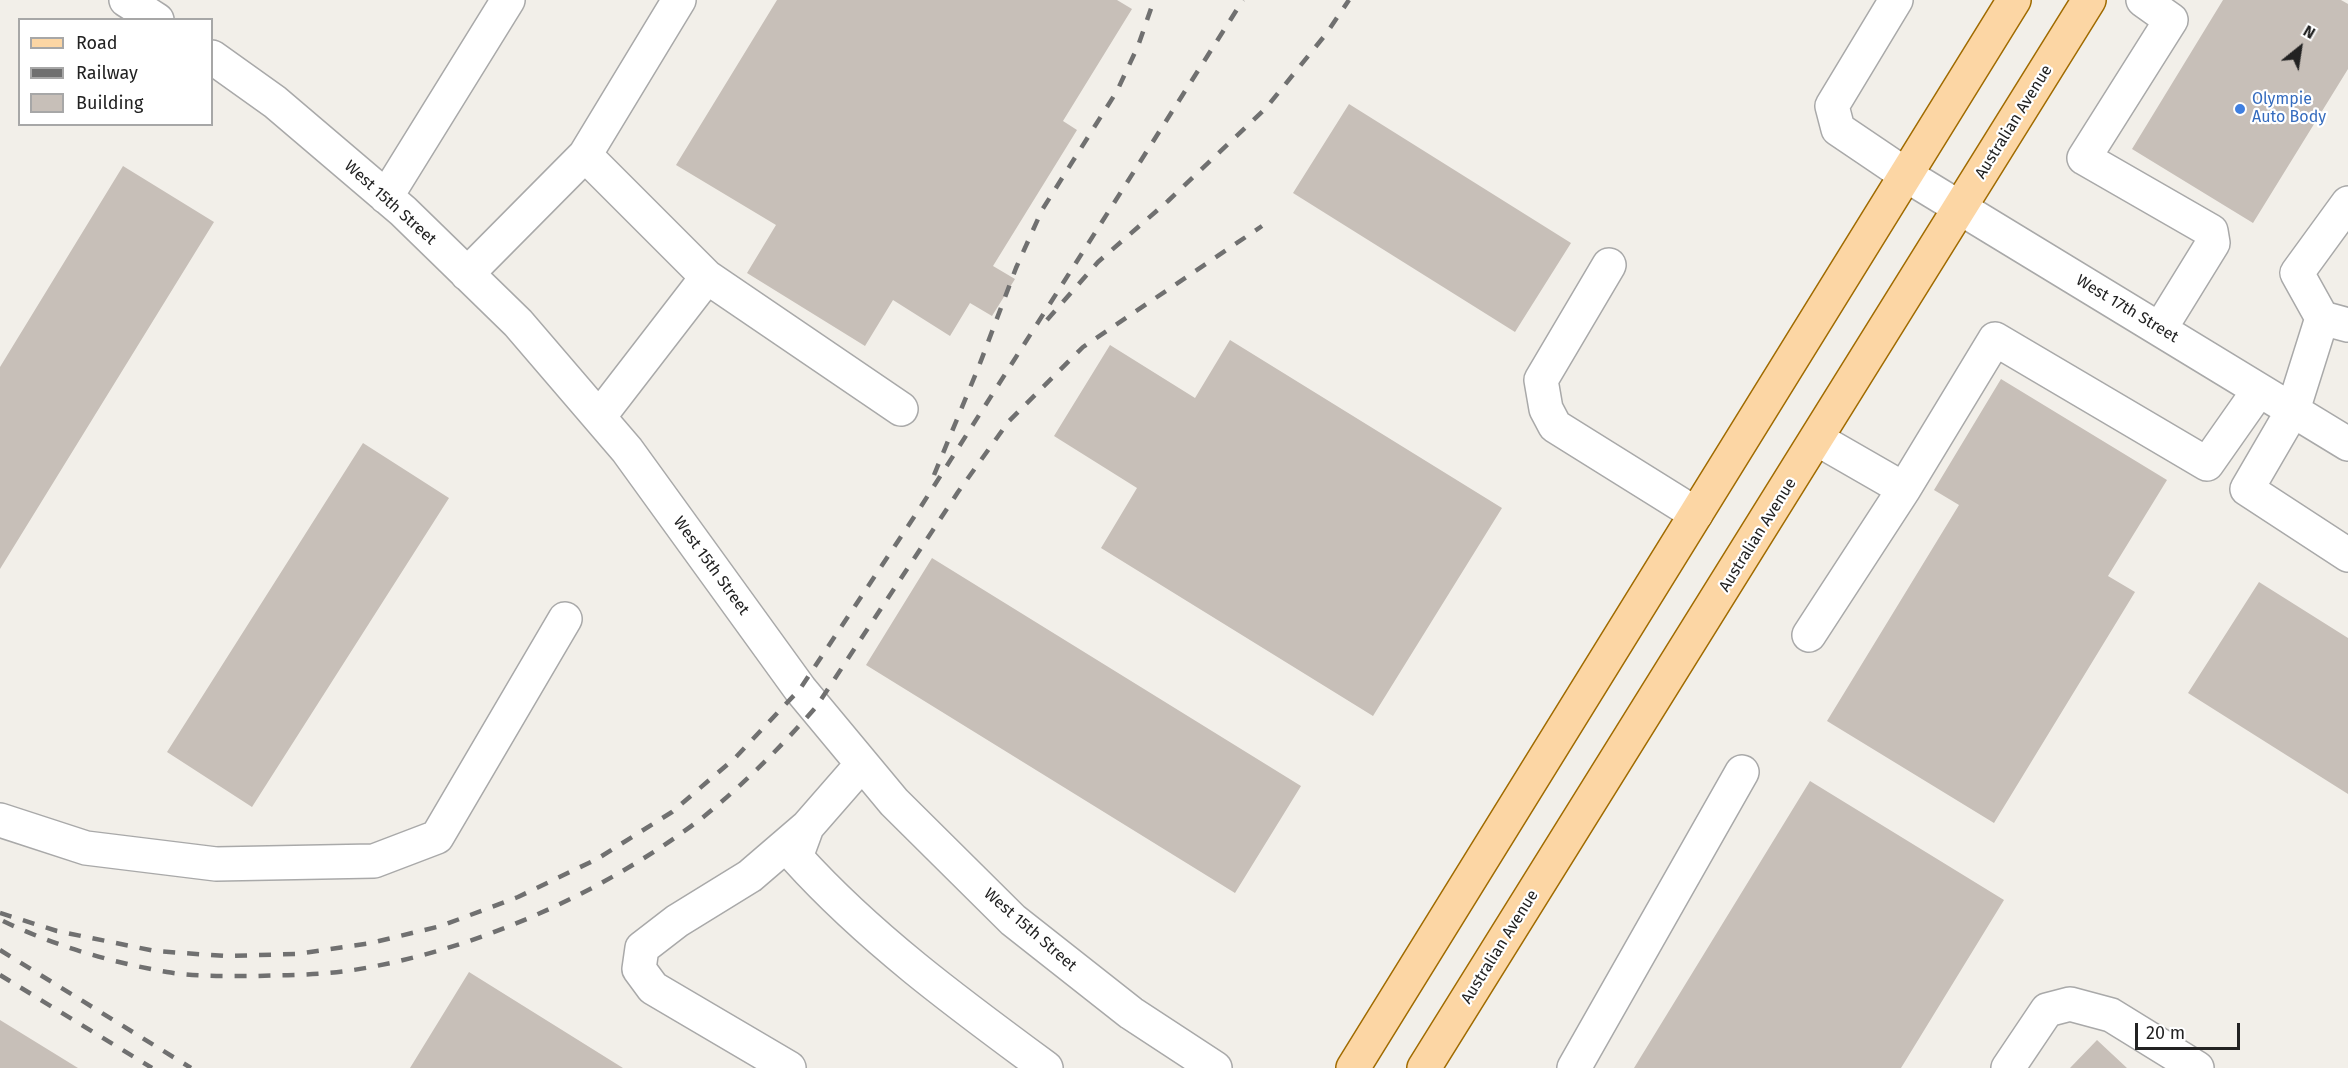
<!DOCTYPE html>
<html>
<head>
<meta charset="utf-8">
<style>
	body { margin:0 }
	#map { position:relative; width:2348px; height:1068px; overflow:hidden; background:#f2efe9; font-family:"Fira Sans",sans-serif }
	canvas { display:block }
	.legend { position:absolute; left:18px; top:18px; width:195px; height:108px; box-sizing:border-box; background:#fff; border:2px solid #a7a7a7; margin:0; padding:8px 10px; list-style:none; font-size:18px; color:#222 }
	.legend li { display:flex; align-items:center; gap:12px; height:30px }
	.legend b { width:30px; border:2px solid #a7a7a7 }
	.north { position:absolute; left:2270px; top:18px; width:60px; height:60px; -webkit-text-stroke:4px #fff; paint-order:stroke; rotate:30deg; font-size:16px; font-weight:700; line-height:24px; text-align:center; color:#222 }
	.north::after { content:''; display:block; margin:auto; width:21px; height:27px; background:#222; clip-path:polygon(50% 0,100% 100%,50% 72%,0 100%) }
	.scale { position:absolute; left:2135px; top:1023px; width:105px; height:27px; box-sizing:border-box; border:3px solid #222; border-top:0; padding-left:8px; font-size:18px; line-height:21px; white-space:nowrap; color:#222; -webkit-text-stroke:4px #fff; paint-order:stroke }
</style>
</head>
<body>
<div id="map">
<canvas width="2348" height="1068"></canvas>
<ul class="legend">
<li><b style="height:8px;background:#fcd6a4"></b>Road</li>
<li><b style="height:8px;background:#707070"></b>Railway</li>
<li><b style="height:16px;background:#c7bfb8"></b>Building</li>
</ul>
<div class="north">N</div>
<div class="scale">20 m</div>
</div>
<script>
const g = document.querySelector('canvas').getContext('2d');
g.lineJoin = 'round';
function fillPath(path, color) { g.fillStyle = color; g.fill(path, 'evenodd'); }
function trace(path, color, width, dash) { g.strokeStyle = color; g.lineWidth = width; g.lineCap = dash ? 'butt' : 'round'; g.setLineDash(dash || []); g.stroke(path); }
function write(font, color, halo, rows, align = 'center') {
  g.font = font + ' "Fira Sans",sans-serif'; g.lineWidth = 4.5; g.setLineDash([]); g.textBaseline = 'middle'; g.strokeStyle = halo; g.fillStyle = color; for (const [text, x, y, turn = 0] of rows) {
    g.save(); g.translate(x, y); g.rotate((+turn || 0) * Math.PI / 180); g.textAlign = isNaN(turn) ? turn : align; if (halo) g.strokeText(text, 0, 0); g.fillText(text, 0, 0); g.restore();
  }
}
fillPath(new Path2D(`
	M777,0H1117L1132,9L1063,121L1077,130L993,266L1015,279L992,316L970,303L950,336L893,300L865,346L747,273L776,225L676,165Z
	M2223,0H2341L2348,4V69L2253,223L2132,149Z
	M1349,104L1571,243L1515,332L1293,193Z
	M123,166L214,222L0,569V367Z
	M1230,340L1502,508L1373,716L1101,548L1137,488L1054,436L1110,345L1195,398Z
	M2001,379L2167,480L2108,576L2135,592L1994,823L1827,721L1959,505L1934,490Z
	M363,443L449,498L252,807L167,752Z
	M932,558L1301,786L1235,893L866,665Z
	M2259,582L2348,638V794L2188,693Z
	M1810,781L2004,900L1901,1068H1634Z
	M469,972L623,1068H410Z
	M0,1020L78,1068H0Z
	M2097,1040L2127,1068H2070Z`), '#c7bfb8');
const minor = new Path2D(`
	M126,0L157,20
	M1896,0L1832,106L1838,129L1906,175L2348,444
	M2143,0L2171,20L2084,158L2211,231L2213,243L2160,329
	M212,57L275,102L403,211L518,323L627,450L800,689L894,802L1013,920L1131,1013L1215,1068
	M585,155L679,0
	M386,197L508,0
	M2348,203L2297,273L2322,318L2348,325
	M1609,265L1541,380L1546,409L1555,426L1696,514
	M467,274L585,155L707,277
	M2322,318L2293,410L2247,489L2348,555
	M599,417L707,277L901,409
	M1817,439L1904,489L1995,339L2207,464L2259,390
	M1809,635L1904,489
	M862,764L807,827L796,857C869,938 959,1004 1046,1068
	M0,820L86,848L216,864L374,861L437,837L565,619
	M789,1068L653,988L639,969L642,948L677,921L750,876L807,827
	M1574,1068L1742,772
	M2008,1068L2047,1010L2070,1004L2111,1015L2197,1068`);
const major = new Path2D(`
	M1353,1068L2014,0
	M1424,1068L2089,0`);
trace(minor, '#a9a9a9', 36);
trace(major, '#a06b00', 36);
trace(minor, '#fff', 33);
trace(major, '#fcd6a4', 33);
trace(new Path2D(`
	M1047,320L1098,262L1168,201L1266,108L1326,34L1349,0
	M934,475L979,366L1016,268L1042,210L1117,91L1138,46L1154,0
	M0,913L57,931L155,951L225,956L296,954L371,943L441,926L518,897L597,859L672,812L735,758L800,689L920,508L1243,0
	M3,921C55,946 110,962 167,972C196,977 227,976 257,976C287,975 318,975 347,971C470,953 604,893 702,818C743,785 781,747 816,707L958,492L1009,421L1083,347L1262,226
	M0,950L191,1068
	M0,975L152,1068`), '#707070', 4.5, [12, 12]);
for (const [x, y, r, color] of [
	[2240,109,6,"#3f7fe0"]
]) { const dot = new Path2D(); dot.arc(x, y, r, 0, 2 * Math.PI); g.fillStyle = color; g.fill(dot); trace(dot, '#fff', 2); }
write('16px', '#366cbe', '#fff', [
	["Olympie",2252,100],
	["Auto Body",2252,118]
], 'left');
write('16px', '#222', '#fff', [
	["Australian Avenue",2014,122,-58],
	["West 15th Street",390,203,42],
	["West 17th Street",2127,309,31],
	["Australian Avenue",1758,535,-58],
	["West 15th Street",711,566,54],
	["West 15th Street",1030,930,41],
	["Australian Avenue",1500,947,-58]
]);
</script>
</body>
</html>
